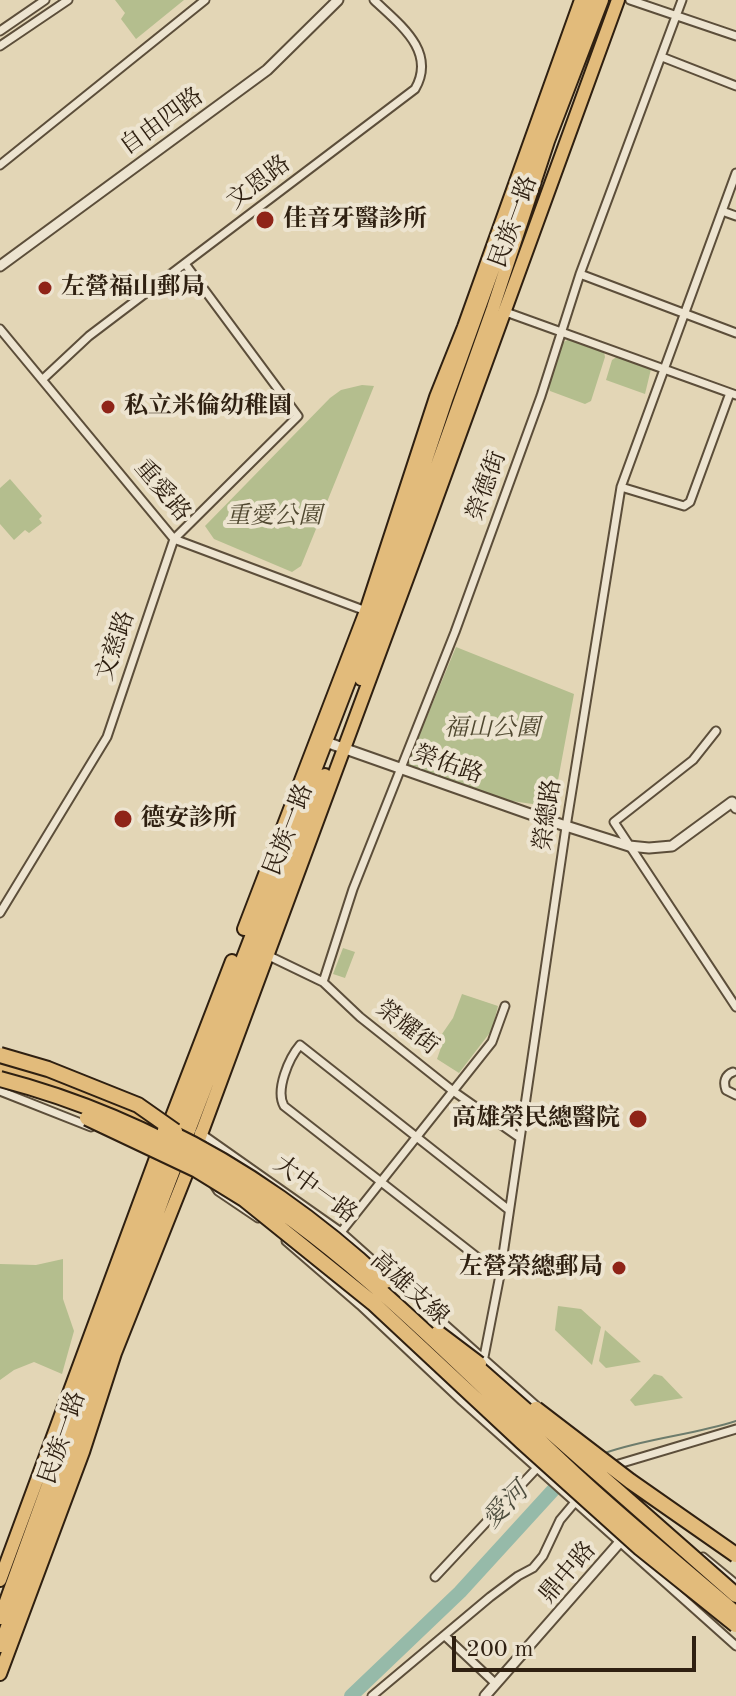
<!DOCTYPE html>
<html>
<head>
<meta charset="utf-8">
<style>
	body { margin:0 }
	#map { position:relative; width:736px; height:1696px; overflow:hidden; background:#e3d6b6; font-family:"Old Standard TT",serif }
	canvas { display:block }
	.scale { position:absolute; left:452px; top:1636px; width:244px; height:36px; box-sizing:border-box; border:4px solid #2f2011; border-top:0; padding-left:10px; font-size:24px; line-height:28px; white-space:nowrap; color:#2f2011; -webkit-text-stroke:6px #ede4d0; paint-order:stroke }
</style>
</head>
<body>
<div id="map">
<canvas width="736" height="1696"></canvas>
<div class="scale">200 m</div>
</div>
<script>
const g = document.querySelector('canvas').getContext('2d');
g.lineJoin = 'round';
function fillPath(path, color) { g.fillStyle = color; g.fill(path, 'evenodd'); }
function trace(path, color, width, dash) { g.strokeStyle = color; g.lineWidth = width; g.lineCap = dash ? 'butt' : 'round'; g.setLineDash(dash || []); g.stroke(path); }
function write(font, color, halo, rows, align = 'center') {
  g.font = font + ' "Old Standard TT","Noto Serif TC",serif'; g.lineWidth = 8; g.setLineDash([]); g.textBaseline = 'middle'; g.strokeStyle = halo; g.fillStyle = color; for (const [text, x, y, turn = 0] of rows) {
    g.save(); g.translate(x, y); g.rotate((+turn || 0) * Math.PI / 180); g.textAlign = isNaN(turn) ? turn : align; if (halo) g.strokeText(text, 0, 0); g.fillText(text, 0, 0); g.restore();
  }
}
fillPath(new Path2D(`
	M115,0H184L136,39L121,19L125,13Z
	M569,339L604,352L605,357L591,401L585,404L550,391L548,384L562,343Z
	M618,356L651,369L645,394L606,380L612,360Z
	M362,385L374,386L301,566L292,572L214,539L205,526L330,398L341,390Z
	M10,479L42,516L39,519L42,523L29,533L25,530L14,540L0,524V488Z
	M456,647L574,694L553,807L505,800L406,767Z
	M343,948L355,952L345,978L333,974Z
	M462,994L498,1006L492,1030L459,1073L437,1059L444,1039L442,1034L453,1018Z
	M63,1259V1299L74,1331L62,1374L34,1362L14,1370L0,1380V1264L36,1265Z
	M558,1306L581,1309L601,1327L592,1365L555,1330Z
	M605,1330L641,1362L606,1368L599,1361Z
	M654,1374L662,1376L683,1398L635,1406L630,1400Z`), '#b4be8e');
trace(new Path2D(`
	M605,1453C648,1438 693,1435 736,1421`), '#6d7c6c', 2);
trace(new Path2D(`
	M351,1696L460,1592L566,1476`), '#96baa9', 14);
const minor = new Path2D(`
	M630,0L736,36
	M0,31L45,0
	M0,46L68,0
	M662,57L736,86
	M0,165L205,0
	M722,211L736,216
	M580,274L736,333
	M503,311L736,395
	M0,329L174,539L366,611
	M43,379L89,336L415,89C437,51 399,24 374,0
	M621,487L684,506L690,502L730,393
	M716,731L693,760L614,822L736,1007
	M0,913L107,737L174,539L298,416L186,265
	M267,955L323,982L360,1017L453,1091L520,1138
	M323,982L353,889L455,632L541,396L580,274L682,0
	M733,1072C725,1075 723,1082 726,1090L736,1095
	M0,1091L91,1127
	M199,1132L341,1232L540,1409
	M214,1185L218,1191L258,1218
	M341,1232L492,1042L505,1006
	M286,1241L360,1305L462,1401L736,1646
	M500,1275L284,1106C275,1090 289,1058 300,1045L509,1210
	M482,1367L500,1275L566,827L621,487L736,173
	M561,1450L645,1527
	M612,1466L736,1429
	M703,1557L736,1584
	M435,1577L537,1468
	M445,1636L496,1684
	M372,1696L490,1597L518,1576L533,1568L543,1556L560,1520L576,1501`);
const tertiary = new Path2D(`
	M0,266L267,70L338,0
	M323,741L547,820L629,846L649,848L672,846L732,802L736,808
	M485,1696L627,1534`);
const primary = new Path2D(`
	M361,679L493,308L548,141L602,0
	M244,929L366,611L436,397L464,327L581,0
	M0,1580L156,1158L232,961
	M0,1618L165,1161L375,614L446,400L590,0
	M0,1646L164,1196L325,775
	M0,1674L83,1452L115,1353L187,1172L418,549L618,0`);
const motorway = new Path2D(`
	M0,1067L59,1086L165,1130
	M645,1527L736,1603`);
trace(minor, '#5c4e3a', 11);
trace(tertiary, '#5c4e3a', 13);
trace(primary, '#2f2011', 16);
trace(motorway, '#2f2011', 18);
trace(minor, '#ede4d0', 7);
trace(tertiary, '#ede4d0', 9);
trace(primary, '#e2bb7b', 12);
trace(motorway, '#e2bb7b', 14);
const motorwayBridge = new Path2D(`
	M0,1055L48,1069L138,1105L175,1131
	M0,1079C77,1099 154,1132 223,1173C357,1254 466,1373 580,1479C631,1526 684,1569 736,1614
	M87,1118L197,1170L244,1199L373,1303L522,1442L640,1548L736,1625
	M165,1130C243,1167 321,1223 384,1282
	M438,1333L479,1364
	M470,1361L736,1595
	M536,1409L630,1481L736,1555`);
trace(motorwayBridge, '#2f2011', 18, []);
trace(motorwayBridge, '#e2bb7b', 14);
for (const [x, y, r, color] of [
	[265,220,10,"#8f2418"],
	[45,288,8,"#8f2418"],
	[108,407,8,"#8f2418"],
	[123,819,10,"#8f2418"],
	[638,1119,10,"#8f2418"],
	[619,1268,8,"#8f2418"]
]) { const dot = new Path2D(); dot.arc(x, y, r, 0, 2 * Math.PI); g.fillStyle = color; g.fill(dot); trace(dot, '#ede4d0', 3); }
write('24px', '#2f2011', '#ede4d0', [
	["自由四路",162,122,-36],
	["文恩路",259,183,-37],
	["民族一路",514,222,-70],
	["榮德街",487,486,-70],
	["重愛路",162,491,50],
	["文慈路",116,646,-71],
	["榮佑路",448,765,19],
	["榮總路",548,815,-82],
	["民族一路",289,830,-69],
	["榮耀街",407,1028,38],
	["大中一路",315,1190,36],
	["高雄支線",409,1289,42],
	["民族一路",63,1438,-71],
	["鼎中路",568,1573,-49]
]);
write('bold 24px', '#2f2011', '#ede4d0', [
	["佳音牙醫診所",283,220],
	["左營福山郵局",61,288],
	["私立米倫幼稚園",124,407],
	["德安診所",141,819],
	["高雄榮民總醫院",620,1119,"right"],
	["左營榮總郵局",603,1268,"right"]
], 'left');
write('italic 24px', '#504830', '#ede4d0', [
	["重愛公園",274,517],
	["福山公園",492,729]
]);
write('italic 26px', '#4e4e3f', '#ede4d0', [
	["愛河",506,1506,-45]
]);
</script>
</body>
</html>
